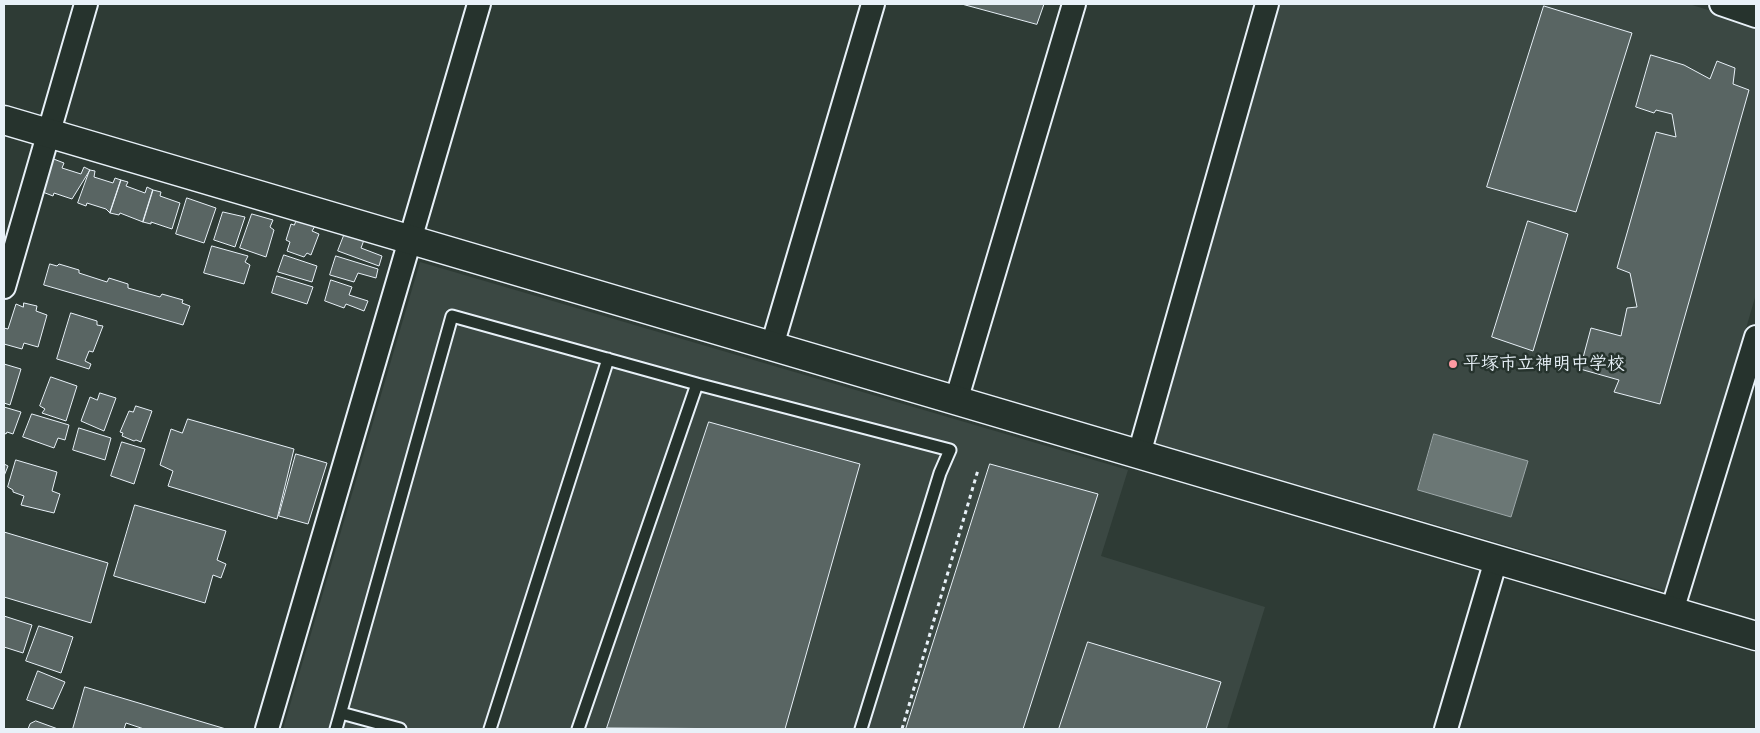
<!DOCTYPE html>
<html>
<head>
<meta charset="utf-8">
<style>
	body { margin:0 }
	#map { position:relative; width:1760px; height:733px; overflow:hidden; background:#2e3b35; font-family:Pangolin,sans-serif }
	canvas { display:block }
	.frame { position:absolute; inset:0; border:5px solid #e8f1f8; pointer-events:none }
</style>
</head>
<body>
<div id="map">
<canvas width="1760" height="733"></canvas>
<div class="frame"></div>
</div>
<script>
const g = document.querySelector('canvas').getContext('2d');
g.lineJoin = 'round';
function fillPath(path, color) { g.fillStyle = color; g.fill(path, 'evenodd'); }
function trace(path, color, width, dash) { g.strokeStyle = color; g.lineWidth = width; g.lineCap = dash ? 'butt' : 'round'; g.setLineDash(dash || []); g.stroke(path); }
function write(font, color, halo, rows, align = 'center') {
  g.font = font + ' Pangolin,"Klee One",sans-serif'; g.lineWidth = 5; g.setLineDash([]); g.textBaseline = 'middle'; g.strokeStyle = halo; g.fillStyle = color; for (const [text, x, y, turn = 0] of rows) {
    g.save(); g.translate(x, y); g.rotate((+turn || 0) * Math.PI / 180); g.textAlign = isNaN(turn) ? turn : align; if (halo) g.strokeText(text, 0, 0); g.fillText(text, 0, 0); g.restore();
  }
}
fillPath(new Path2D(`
	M1279,4H1689L1756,25V294L1671,587L1664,591L1155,443L1149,434Z
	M420,262L1128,470L1101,556L1265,607L1227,729H283Z`), '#3b4843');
const water = new Path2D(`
	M1434,434L1528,461L1511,517L1418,490Z`);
fillPath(water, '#6b7775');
trace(water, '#9da8a9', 1);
const building = new Path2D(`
	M962,4H1044L1037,24Z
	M1544,6L1632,33L1576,212L1487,187Z
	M1651,55L1684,65L1710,79L1717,61L1735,68L1733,84L1749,90L1660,404L1614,392L1619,380L1580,369L1591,328L1621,336L1627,308L1637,307L1630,273L1617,268L1656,132L1676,137L1672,114L1656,110L1654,113L1636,107Z
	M51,158L64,163L62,168L81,174L84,167L90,170L72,199L54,193L53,196L40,191Z
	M90,170L95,171L94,177L113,183L115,178L121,180L110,213L106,209L87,203L86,206L78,203Z
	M121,180L128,182L126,186L145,193L147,187L153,190L143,222L120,213L119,215L110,213Z
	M153,190L161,192L160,196L180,203L172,229L151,222V224L143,222Z
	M187,198L216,208L204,243L176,234Z
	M223,212L245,217L235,247L214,240Z
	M252,214L273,220L270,227L274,230L266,257L240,248Z
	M297,219L315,226L312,231L319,234L311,255L307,253L304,257L287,251L290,242L286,240L291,224L294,225Z
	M1528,221L1568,234L1533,351L1492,337Z
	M345,233L364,240L361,248L382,256L379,266L338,251Z
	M212,246L248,256L245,262L250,265L244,284L204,273Z
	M284,255L317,266L312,282L278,272Z
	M336,256L378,269L376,278L358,273L354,282L330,275Z
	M50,264L57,266L59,264L79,270V273L107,282L109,278L128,284V288L160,297L162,294L183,300L182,303L190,306L183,325L44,285Z
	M277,276L313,287L307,304L272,293Z
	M331,280L352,287L349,295L368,301L364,311L346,304L344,308L325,301Z
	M24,303L37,306L36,311L47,315L38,347L24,343L22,349L4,344V328L8,329L16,304L23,307Z
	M71,313L97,321V325L103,326L93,352L89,351L85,361L91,364L89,369L57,359Z
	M4,364L21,369L10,405L4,403Z
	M51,377L77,386L66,421L42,413L45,409L40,406Z
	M100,393L116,398L104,431L81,421L90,397L97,400Z
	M136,406L152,411L141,442L136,440L134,441L122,436L123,433L120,432L129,411L133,412Z
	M4,407L21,412L13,434L7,432L6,434L4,433Z
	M32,414L69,425L65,440L58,438L54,448L23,437Z
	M188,419L294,449L277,519L168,486L173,471L160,465L171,429L182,433Z
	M709,422L860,464L785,729L607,728Z
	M79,428L111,438L105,460L73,450Z
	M122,442L145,449L134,484L111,476Z
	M296,454L327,463L308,524L279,516Z
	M16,460L57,472L52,491L60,494L54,513L21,505L24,496L13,492V490L8,487Z
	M4,464L8,466L4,476Z
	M990,464L1098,494L1023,729H906Z
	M135,505L226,531L217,560L226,564L221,578L213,575L205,603L114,576Z
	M4,532L108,563L91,623L4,597Z
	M4,616L32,625L23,653L4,647Z
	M39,626L73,637L61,673L26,661Z
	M1088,642L1221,682L1206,729H1059Z
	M38,671L65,682L53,709L27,700Z
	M85,687L226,729H144L126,723L124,729H73Z
	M36,721L58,729H28L30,724Z`);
fillPath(building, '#596563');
trace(building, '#e8f1f8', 1);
const service = new Path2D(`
	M697,384L950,450L940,473L861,729
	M341,713L400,729
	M336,729L452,316L697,384L578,729
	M490,729L608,359`);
const minor = new Path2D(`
	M1721,4L1756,16
	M4,287L86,4
	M772,346L873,4
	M956,401L1074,4
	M1139,454L1267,4
	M1672,611L1756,337
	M267,729L479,4
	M1446,729L1496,560`);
const tertiary = new Path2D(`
	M4,120L1756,636`);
trace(service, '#e8f1f8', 15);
trace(minor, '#e8f1f8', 26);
trace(tertiary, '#e8f1f8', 31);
trace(new Path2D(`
	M902,729L978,470`), '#e8f1f8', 3, [4, 4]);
trace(service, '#26332d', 11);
trace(minor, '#26332d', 22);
trace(tertiary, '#26332d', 28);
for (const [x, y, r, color] of [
	[1453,364,5,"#ff9aa2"]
]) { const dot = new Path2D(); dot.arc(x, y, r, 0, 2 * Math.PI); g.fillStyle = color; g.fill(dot); trace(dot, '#26332d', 2); }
write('bold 18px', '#e8f1f8', '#26332d', [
	["平塚市立神明中学校",1463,364]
], 'left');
</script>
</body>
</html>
